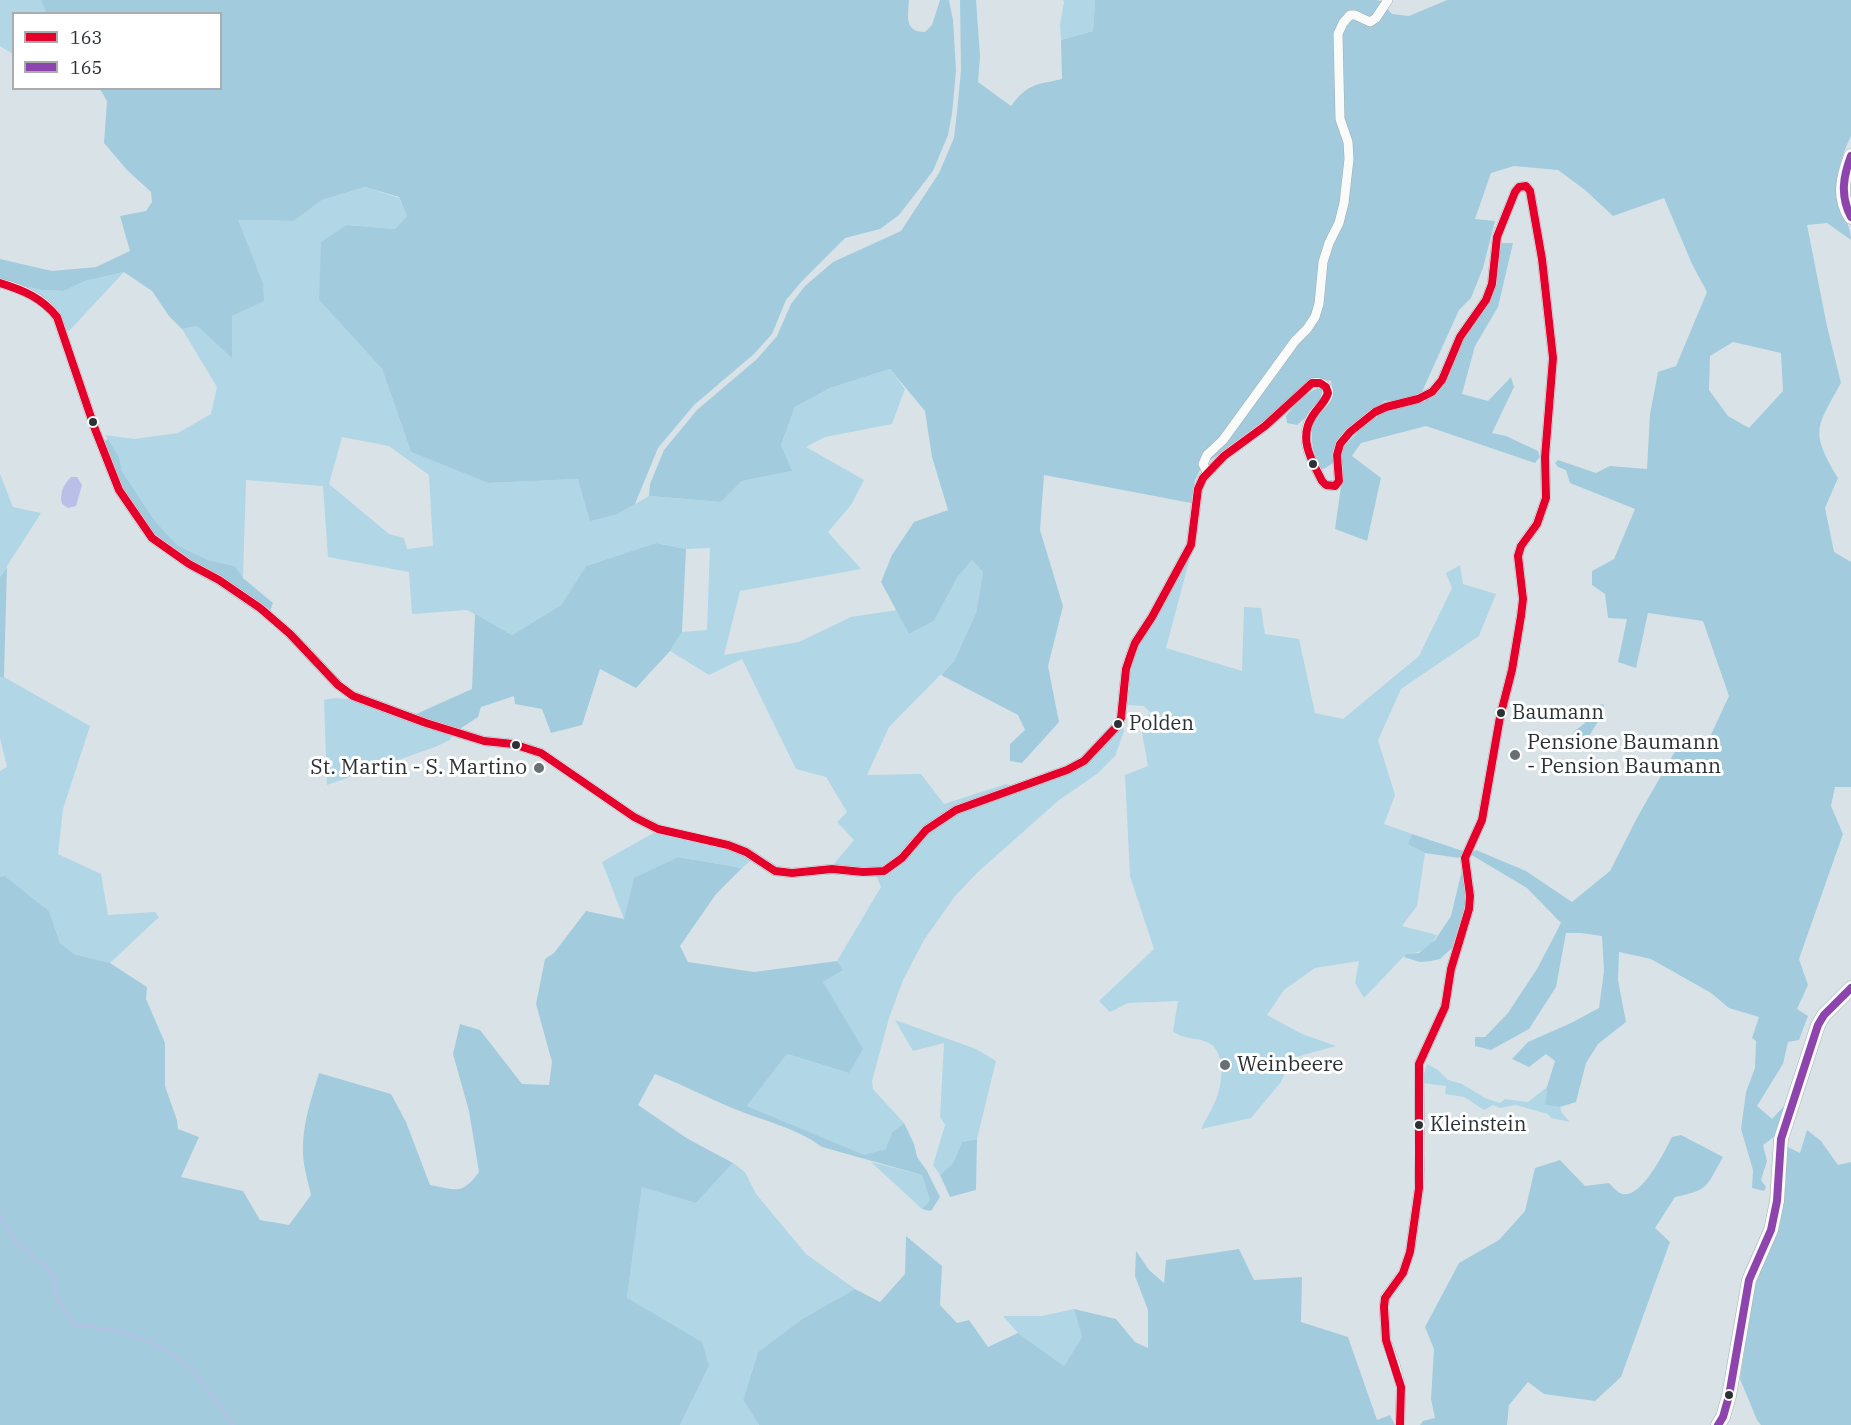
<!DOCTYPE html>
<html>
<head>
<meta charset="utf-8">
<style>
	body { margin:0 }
	#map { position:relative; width:1851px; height:1425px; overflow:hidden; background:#d9e3e7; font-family:"IBM Plex Serif",serif }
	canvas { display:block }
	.legend { position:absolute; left:12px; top:12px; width:210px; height:78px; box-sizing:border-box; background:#fff; border:2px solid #aaadae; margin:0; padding:8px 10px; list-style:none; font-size:18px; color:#2b3235 }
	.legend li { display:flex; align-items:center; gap:12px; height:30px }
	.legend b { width:30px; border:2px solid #aaadae }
</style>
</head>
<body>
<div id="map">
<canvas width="1851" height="1425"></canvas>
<ul class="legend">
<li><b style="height:8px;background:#e4002b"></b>163</li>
<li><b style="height:8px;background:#8e44ad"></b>165</li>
</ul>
</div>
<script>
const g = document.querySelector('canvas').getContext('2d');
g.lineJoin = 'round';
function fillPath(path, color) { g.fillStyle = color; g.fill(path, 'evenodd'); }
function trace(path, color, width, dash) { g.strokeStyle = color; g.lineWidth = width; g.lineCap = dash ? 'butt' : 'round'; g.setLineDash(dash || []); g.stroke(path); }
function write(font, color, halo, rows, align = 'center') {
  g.font = font + ' "IBM Plex Serif",serif'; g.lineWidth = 6; g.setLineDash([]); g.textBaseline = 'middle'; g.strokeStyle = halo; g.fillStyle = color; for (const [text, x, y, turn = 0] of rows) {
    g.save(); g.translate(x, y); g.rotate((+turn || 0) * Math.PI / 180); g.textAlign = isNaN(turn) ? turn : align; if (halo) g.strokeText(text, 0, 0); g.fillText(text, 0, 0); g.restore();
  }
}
fillPath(new Path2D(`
	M0,0H41L46,13L14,14L13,54L0,46Z
	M1063,0H1095L1093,31L1061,40L1060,24L1064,2Z
	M365,187L399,198L407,216L395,229L347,225L319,300L382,369L411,452L488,483L578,479L618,514L649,496L721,502L742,481L791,471L781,445L795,407L830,388L890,369L905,389L892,424L825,437L806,447L864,480L851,505L828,532L861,569L740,591L724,655L799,642L851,617L897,610L909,634L934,621L957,578L972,560L983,572L976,613L954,661L889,727L867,775L921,774L944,804L1006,784L1012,786L958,806L897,859L885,866L874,869L833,865L854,840L837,822L847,812L826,777L796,769L742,659L709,675L670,651L682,632L707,630L710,548L686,549L656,543L586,566L561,605L512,635L467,610L412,614L409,572L328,557L323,486L246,480L243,578L235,566L208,560L177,545L155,521L122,471L119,457L105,435L134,439L178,433L211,414L217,387L182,329L197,326L232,357V316L263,283L237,220L294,221L322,200ZM342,437L389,446L429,475L433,546L407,549L404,538L389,534L329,484Z
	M124,272L68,332C57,305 46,298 21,285L41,290L64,291L85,281Z
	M0,474L13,507L41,513L0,577Z
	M1191,554L1166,648L1242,671L1244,607L1261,608L1265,634L1299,639L1315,713L1343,719L1419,656L1452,588L1446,573L1460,565L1463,584L1496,594L1479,636L1401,689L1378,740L1395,795L1384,824L1412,834L1409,844L1425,853L1417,906L1402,926L1437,935C1430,949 1420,953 1406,954L1364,998L1355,983L1359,961L1315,968L1284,990L1267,1015L1302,1034L1336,1046L1292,1058L1281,1082L1251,1118L1201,1129C1207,1117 1216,1103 1219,1090C1223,1077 1223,1054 1212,1045C1200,1036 1184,1041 1173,1031L1178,1001L1128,1003L1110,1012L1099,1001L1154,949L1130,876L1125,775L1148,766L1140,722L1151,713L1144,706L1128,705L1130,672L1140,640Z
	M0,677H4L90,726L63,809L58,854L101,874L108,915L155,912L159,917L110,963L74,954L60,943L49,911L5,876L0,877V771L7,767L0,738Z
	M334,698L350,699L452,736L450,740L435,747L327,785L324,700Z
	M1118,727L1123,728L1124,731L1115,756L1097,774L1059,800L978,872L955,896L924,940L903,980L889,1018L872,1081L873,1089L904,1123L892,1132L887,1149L864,1156L747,1106L787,1054L849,1073L823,982L842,970L837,961L881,887L876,875L952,816L1069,772Z
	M657,831L730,849L753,859L742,868L678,857L635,878L624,919L602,862Z
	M895,1020L976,1049L996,1061L977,1139L962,1142L953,1163L940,1175L933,1165L945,1125L940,1117L944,1043L913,1051Z
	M1427,1064L1438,1070L1448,1080L1462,1084L1485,1098L1500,1103L1505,1099L1528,1102L1547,1087L1545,1105L1560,1107L1562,1113L1570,1122L1551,1118L1548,1114L1516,1105L1500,1108L1493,1105L1484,1110L1464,1097L1445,1094L1446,1086L1421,1083Z
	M871,1162L922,1175L930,1200L922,1209Z
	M733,1163L745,1172L756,1194L806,1254L855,1289L802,1319L758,1352L743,1400L759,1425H680L709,1366L627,1298L642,1186L696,1203Z
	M1074,1309L1082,1337L1064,1366L1018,1333L1003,1316H1042Z`), '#b1d6e6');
fillPath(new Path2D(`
	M41,0H909C908,16 904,32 925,32L932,25L940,0H949L953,20L956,70L952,114L948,135L933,171L899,215L880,229L845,238L802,281L786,300L772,334L754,354L694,405L658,448L635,504L618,514L590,521L578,479L488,483L411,452L382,369L319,300L321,242L347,225L395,229L407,216L399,197L365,187L322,200L294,221L238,220L263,283L264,301L232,316V358L197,326L182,329L169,316L152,291L124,272L85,281L64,291L41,290L0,280V259L52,271L96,267L130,251L120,216L146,211L152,202L151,192L127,170L104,143L107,101L100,89L220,88V14L46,13Z
	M960,0H976L980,56L978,82L1011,106C1028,83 1036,85 1062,79L1061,40L1093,31L1095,0H1376L1381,1L1392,14L1409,16L1447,0H1851V136C1841,157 1832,182 1840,205C1844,217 1851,227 1851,240L1827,223L1807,225L1827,326L1841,383C1816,428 1810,431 1838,478L1825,508L1834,552L1851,562V787H1835L1831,806L1843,834L1799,959L1808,985L1797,1009L1808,1016L1799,1040L1788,1042L1783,1064L1757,1106L1772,1119L1786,1104L1774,1137L1763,1145L1767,1161L1761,1180L1766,1187L1764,1191L1752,1188L1753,1170L1741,1129L1746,1092L1755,1068L1756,1041L1752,1038L1759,1017L1729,1008L1711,993L1651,959L1619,952L1618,980L1626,1022L1598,1044L1586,1063L1576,1102L1560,1107L1545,1105L1547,1087L1555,1061L1546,1054L1529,1067L1512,1059L1528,1042L1571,1023L1599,1008L1604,971L1602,936L1581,933H1566L1556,987L1529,1029L1491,1050L1475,1046V1037H1485L1508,1013L1537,969L1561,923L1527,888L1470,854L1476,850L1526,871L1572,902L1610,871L1638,816L1681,741H1708L1729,696L1703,621L1648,613L1636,668L1618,662L1627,619L1608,618L1605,594L1592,585V571L1614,559L1635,509L1570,483L1566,470L1558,467L1555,463L1558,460L1596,473L1610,466L1647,469L1650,414L1658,372L1676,366L1707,292L1692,264L1664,198L1613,216L1585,190L1558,170L1514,166L1491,173L1475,219L1495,221L1483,268L1471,298L1459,310L1421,394L1401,400L1384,401L1334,452L1333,463L1324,469L1320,468C1314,454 1309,440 1313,424C1318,406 1337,404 1331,381L1316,378L1253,431L1209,461L1200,470L1195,480L1191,503L1044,475L1040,530L1063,606L1048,666L1059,722L1022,763L1010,761V744L1025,730L1018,715L941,675L954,661L976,613L983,572L972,560L957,578L934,621L909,634L881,582L892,555L914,522L948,510L932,457L925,411L890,369L830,388L795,407L781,445L792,471L742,481L721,502L649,496L650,484L664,450L697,410L757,359L777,336L791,304L805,286L833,262L901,231L939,173L954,138L957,112L961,70ZM1733,342L1781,353L1783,391L1749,428L1728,416L1709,390L1710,356Z
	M1500,243H1513L1498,307L1475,346L1462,394L1488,401L1511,377L1514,387L1492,433L1506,436L1538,451L1540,457L1535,463L1426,426L1361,443L1352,456L1381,478L1367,541L1335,529L1342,479L1339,460L1343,448L1370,419L1442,385L1451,370L1457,353L1465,338L1486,307Z
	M1319,388L1322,389C1323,403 1307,417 1297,425L1287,423L1286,416C1291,409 1310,389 1319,388Z
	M108,439L119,457L122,471L155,521L177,545L208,560L235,566L243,578L273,603L269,614L155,537L122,489L103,442Z
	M656,543L686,549L682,632L670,651L636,688L600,669L582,725L551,733L542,709L515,704L514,696L481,707L478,717L458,730L414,715L472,689L475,614L512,635L561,605L586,566Z
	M7,567L4,677H0V577Z
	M1601,704L1604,705L1602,715L1586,741L1573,732L1585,723Z
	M1412,834L1463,851L1459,858L1425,853L1408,844Z
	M678,857L742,868L716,894L680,946L688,962L754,972L837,961L843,970L823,982L863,1049L849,1073L787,1054L747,1106L864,1155L886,1149L892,1132L904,1123L914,1144L917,1157L927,1171L940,1197L931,1211L922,1209L930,1200L922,1175L822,1147C795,1127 763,1121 732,1108C706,1097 681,1084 655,1074L638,1105L688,1139L733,1163L696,1203L642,1187L627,1298L702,1342L709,1366L680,1425H0V877L5,876L49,911L60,943L74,954L110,963L147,987L146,999L165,1043V1086L177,1120L178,1129L199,1137L181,1177L243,1191L260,1220L289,1225L311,1195C308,1181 303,1166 303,1152C302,1125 311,1100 319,1073L391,1094L406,1122L430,1185C457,1190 462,1195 479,1172L469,1111L453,1054L460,1024L480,1030L522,1084L549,1085L552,1062L536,1004L545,959L554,953L586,911L624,919L634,878Z
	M1462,870L1466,902L1452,948L1440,959L1431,961L1420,962L1404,957L1406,954L1419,953L1435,940L1451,916Z
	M1807,1130L1821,1141L1838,1165L1851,1162V1425H1761L1757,1420L1740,1379L1753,1291L1761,1267L1780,1224L1786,1182V1146L1800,1153Z
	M1681,1135L1723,1157C1706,1187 1709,1190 1675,1197L1655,1228L1670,1242L1621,1377L1595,1401L1544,1394L1528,1382L1509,1405L1507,1425H1420L1423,1421L1435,1418L1431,1399L1434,1349L1425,1327L1459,1263L1499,1240L1525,1211L1535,1168L1560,1160L1585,1186L1609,1183C1612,1186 1616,1191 1620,1193C1640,1203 1665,1150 1672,1137Z
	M977,1139L976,1190L950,1197L940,1175L953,1163L962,1142Z
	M906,1236L942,1266L940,1305L957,1323L969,1320L988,1347L1018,1333L1064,1366L1082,1337L1074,1309L1116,1319L1135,1342L1148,1348V1310L1135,1276L1136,1251L1149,1270L1164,1283L1166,1260L1239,1249L1254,1280L1302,1277L1301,1322L1348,1337L1377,1420L1390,1415L1395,1425H759L743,1400L758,1352L802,1319L855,1289L880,1302L905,1274Z`), '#a2ccdd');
fillPath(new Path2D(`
	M71,477H77L82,485L76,506L68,508L62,504C59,493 64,484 71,477Z`), '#b9bfe6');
trace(new Path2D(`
	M0,1214L15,1241L43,1264L56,1280L54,1293L73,1324L120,1331L160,1346L193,1370L233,1425`), '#b9bfe6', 2);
const minor = new Path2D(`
	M0,283C22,289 44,298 57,317L95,429L119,490L152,538L189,564L219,580L260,608L290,634L338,685L353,696L426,723L484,741L513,744L541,753L634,817L658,829L728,845L746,852L775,871L792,873L832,869L863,872L884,871L902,858L926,830L956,810L1067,770L1084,761L1117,726L1121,718L1126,669L1131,654L1135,643L1152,617L1191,545L1198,489L1203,478L1224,456L1265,426L1312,383C1324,381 1334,389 1325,401C1322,405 1318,408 1315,412C1310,418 1307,425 1306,433C1304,450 1315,466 1322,481L1326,485L1335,486L1339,481L1337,455L1340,444L1350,432L1375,412L1386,407L1418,399L1432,392L1442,380L1460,337L1486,300L1492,284L1497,237L1515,192L1519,187L1526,186L1530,191L1542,259L1553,358L1545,457L1546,498L1537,524L1521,546L1518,556L1523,599L1521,616L1512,670L1500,717L1482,820L1465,858L1470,896L1469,909L1451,969L1445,1007L1419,1064L1420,1152L1419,1188L1410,1252L1403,1273L1385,1298L1384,1307L1386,1340L1395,1364L1401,1387L1400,1425
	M1207,472L1203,464L1207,455L1223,440L1295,341L1307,329L1315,317L1319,304L1323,262L1329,243L1339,223L1344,203L1349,159L1348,142L1340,119L1338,34L1343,23L1350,15H1355L1370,22L1376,18L1388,0`);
const secondary = new Path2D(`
	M1851,156C1843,177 1838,197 1851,217
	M1718,1425L1723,1417L1729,1396L1749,1280L1771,1230L1777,1201L1781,1139L1818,1025L1824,1015L1851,988`);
trace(minor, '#a4abaf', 10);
trace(secondary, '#a4abaf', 15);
trace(minor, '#f9fbfb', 9);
trace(secondary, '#f9fbfb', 14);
trace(new Path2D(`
	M0,283C23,290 42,298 57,317L95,429L119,490L152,538L189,564L219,580L260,608L290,634L338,685L353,696L426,723L484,741L513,744L541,753L634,817L658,829L728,845L746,852L775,871L792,873L832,869L863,872L884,871L902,858L926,830L956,810L1067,770L1084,761L1117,726L1121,718L1126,669L1131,654L1135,643L1152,617L1191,545L1198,489L1203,478L1224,456L1265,426L1312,383H1320L1326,387L1328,393C1325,403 1317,408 1312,417C1298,439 1312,461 1322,481L1326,485L1335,486L1339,481L1337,455L1340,444L1350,432L1375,412L1386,407L1418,399L1432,392L1442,380L1460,337L1486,300L1492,284L1497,237L1515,192L1519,187L1526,186L1530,191L1542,259L1553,358L1545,457L1546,498L1537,524L1521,546L1518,556L1523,599L1521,616L1512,670L1500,717L1482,820L1465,858L1470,896L1469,909L1451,969L1445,1007L1419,1064V1188L1410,1252L1403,1273L1385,1298L1384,1307L1386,1340L1401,1387L1400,1425`), '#e4002b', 8);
trace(new Path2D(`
	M1851,156C1843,177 1840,196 1851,217
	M1718,1425L1723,1417L1729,1396L1749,1280L1771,1230L1777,1201L1781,1139L1818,1025L1824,1015L1851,988`), '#8e44ad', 8);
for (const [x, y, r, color] of [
	[93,422,5,"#2b3235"],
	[1313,464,5,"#2b3235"],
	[1501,713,5,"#2b3235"],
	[1118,724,5,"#2b3235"],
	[516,745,5,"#2b3235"],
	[1515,755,6,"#687073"],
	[539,768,6,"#687073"],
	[1225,1065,6,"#687073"],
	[1419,1125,5,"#2b3235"],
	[1729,1395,5,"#2b3235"]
]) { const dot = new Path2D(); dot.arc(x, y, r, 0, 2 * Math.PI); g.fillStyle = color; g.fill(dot); trace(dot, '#fff', 2); }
write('20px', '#2b3235', '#fff', [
	["Baumann",1512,713],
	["Polden",1129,724],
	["Kleinstein",1430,1125]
], 'left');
write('21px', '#2b3235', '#fff', [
	["Pensione Baumann",1527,743],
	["- Pension Baumann",1527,767],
	["St. Martin - S. Martino",527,768,"right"],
	["Weinbeere",1237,1065]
], 'left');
</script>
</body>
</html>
